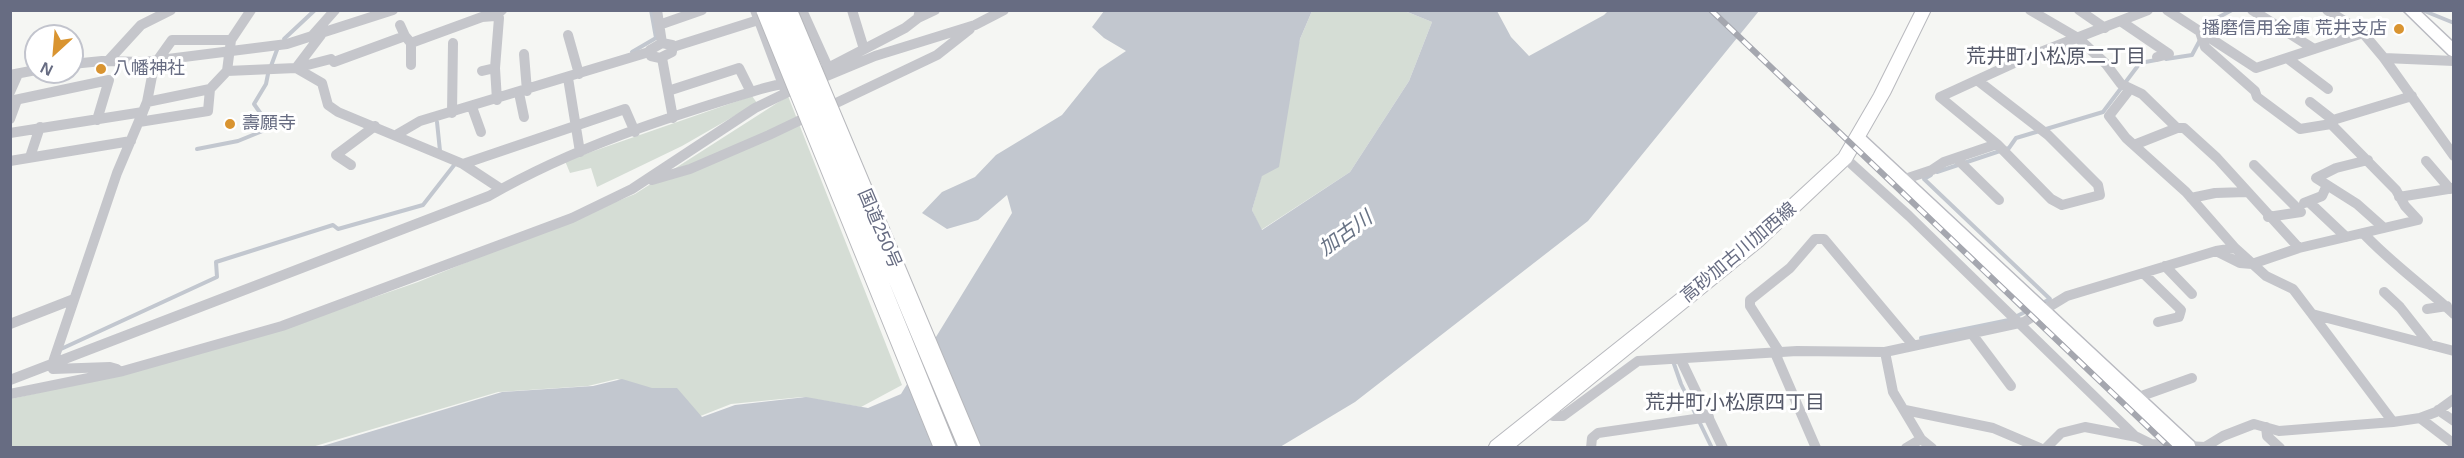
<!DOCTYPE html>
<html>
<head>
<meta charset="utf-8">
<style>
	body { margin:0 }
	#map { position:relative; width:2464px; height:458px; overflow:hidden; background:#f5f6f3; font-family:Arial,sans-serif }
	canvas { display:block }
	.frame { position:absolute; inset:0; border:12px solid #676c82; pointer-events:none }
	.north { position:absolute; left:24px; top:24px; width:60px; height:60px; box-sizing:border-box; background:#fff; border:2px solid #c2c4cd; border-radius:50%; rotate:206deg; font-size:16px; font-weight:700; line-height:24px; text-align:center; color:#676c82 }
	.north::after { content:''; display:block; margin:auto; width:21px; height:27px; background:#d99430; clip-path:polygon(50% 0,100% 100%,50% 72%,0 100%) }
</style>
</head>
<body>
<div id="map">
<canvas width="2464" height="458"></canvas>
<div class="frame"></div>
<div class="north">N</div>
</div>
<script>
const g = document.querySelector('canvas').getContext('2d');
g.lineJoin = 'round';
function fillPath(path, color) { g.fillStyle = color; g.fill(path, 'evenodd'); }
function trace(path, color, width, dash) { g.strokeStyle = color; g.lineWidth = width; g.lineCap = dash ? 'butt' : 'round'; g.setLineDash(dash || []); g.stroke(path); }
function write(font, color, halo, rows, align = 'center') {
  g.font = font + ' Arial,"Noto Sans JP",sans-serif'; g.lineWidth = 6; g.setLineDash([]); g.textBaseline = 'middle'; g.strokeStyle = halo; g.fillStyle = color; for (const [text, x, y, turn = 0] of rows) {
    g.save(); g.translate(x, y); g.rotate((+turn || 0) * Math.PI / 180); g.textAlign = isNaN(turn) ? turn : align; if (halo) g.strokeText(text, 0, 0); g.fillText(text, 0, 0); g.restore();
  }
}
fillPath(new Path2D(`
	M1312,11H1405L1432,22L1409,81L1350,172L1261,230L1252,210L1300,39Z
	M752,96L757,103L682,146L597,187L591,168L570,173L565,161Z
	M788,96L902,385L861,407L802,397L731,404L698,417L673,388H648L617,379L588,386L498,392L312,447L11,448V399L131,372L291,326L418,282L635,194Z`), '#d5ddd5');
fillPath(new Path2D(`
	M1104,11H1312L1300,39L1279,167L1262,176L1252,210L1262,230L1350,172L1409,81L1432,22L1405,11H1497L1511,37L1529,56L1604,15L1608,11H1759L1588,221L1355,402L1280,447L316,448L502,392L593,386L622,379L652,388H677L702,417L735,405L806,397L868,408L901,394L1012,213L1007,195L978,220L947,229L922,213L942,192L975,177L996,155L1062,115L1099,69L1126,51L1104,38L1092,27Z`), '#c2c7cf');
trace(new Path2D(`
	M2422,10L2454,23
	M2203,33L2219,17L2232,10
	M284,39L315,10
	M632,52L656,38L651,10
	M2166,59L2192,55L2200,40
	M271,66L278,47
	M437,122L440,151
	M197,149L238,141L265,130L268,124L254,104L266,84L269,69
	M1937,172L2009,148L2016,138L2103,112L2140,63L2156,60
	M1931,175L1924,179L2050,299L2039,305
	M2015,317L2033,308
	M1921,338L2009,320
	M61,349L217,277L216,262L333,225L338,229L423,205L455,164
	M1673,361L1681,384L1712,448`), '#c2c7cf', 4);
const secondary = new Path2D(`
	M2403,10H2419L2454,43V57L2449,55Z
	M1858,133L1863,134L2194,442L2196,448H2174L1853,142L1850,138L1853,134Z`);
const primary = new Path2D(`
	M1916,10H1931L1890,94L1851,162L1762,246L1514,448H1488L1491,442L1750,236L1839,154L1874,94Z`);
trace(secondary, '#b9bac1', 3);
trace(primary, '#b8b9be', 2);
trace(new Path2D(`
	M251,10L231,40L227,71L296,68L331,59L334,62L405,36L411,43V65
	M657,10L662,43
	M755,10L785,90
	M802,10L831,74
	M852,10L864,49
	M2030,10L2078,38L2106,64L2121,84L2142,94L2177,128H2184L2217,158L2299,248
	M2079,10L2105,28
	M2167,10L2256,68L2363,33L2327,10
	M2252,10L2314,49
	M918,18L935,10
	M2122,22L2169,54L2157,57
	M400,25L405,36
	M659,25L702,10
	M2363,33L2384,58L2454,156
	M321,35L296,68L322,83L328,105L338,112L463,164L501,189
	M568,35L579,74
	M311,37L335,10
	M411,43L482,17L495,16
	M662,43L672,45V52L660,58L651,56L650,50Z
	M673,47L771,16
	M524,54L527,91
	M662,58L673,118
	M2287,58L2328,89
	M2384,58L2454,61
	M108,61L141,25L171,10
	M157,61L172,40H231
	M72,64L102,61L144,62L287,44L393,10
	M826,69L905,28L918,18L920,10
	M482,71L495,68
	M10,75L36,70
	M568,78L580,152
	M1977,80L2048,135L2098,185L2100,195L2062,205L2051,199L1997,144L1940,97Z
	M1977,80L2023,59L2148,10
	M2130,89L2109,116L2126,138L2186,192L2235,248
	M668,91L739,68L751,92
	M10,92L18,74
	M519,93L524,117
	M497,100L495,68L499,18L495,16L502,10
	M10,101L109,80L97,120
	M147,102L210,89
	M2310,102L2333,120
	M472,107L481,132
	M452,113L453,43
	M10,119L17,100
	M139,122L208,111L210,89L227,71
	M2331,124L2333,120L2412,96
	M10,133L143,112
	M396,135L420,121L649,52
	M2134,145L2177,128
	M30,157L40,127
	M1845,158L1909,216L2136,437
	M1956,158L1999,200
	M2368,160L2336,168L2316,178L2357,204L2384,228
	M10,161L131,141
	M2426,161L2450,189
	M463,164L625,109L635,132
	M351,165L336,155L375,126
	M2254,165L2301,212L2268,217
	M1905,179L1932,170L1944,162L1997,144
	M652,180L690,169L769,135L937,55L970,29
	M2399,197L2454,188
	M2191,198L2215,193L2246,192
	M2309,202L2346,237
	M2304,203L2322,196L2327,185
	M2363,233C2391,263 2424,286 2454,314
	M2216,251L2235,248L2266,276L2293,289L2312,314L2454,351
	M2165,266L2192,294
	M2143,273L2181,310L2179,317L2158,322
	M2384,292L2400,307L2430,345
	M2427,309L2447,306
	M2312,314L2393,422
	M10,324L74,299
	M1972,334L2011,386
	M1885,352L1893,392L1921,439L1906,448
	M1775,353L1816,448
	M1780,353L1750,306V300L1790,268L1815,239H1824L1913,345
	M1681,360L1723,448
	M117,369L110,367L53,369V362L117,173L147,102L153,71L151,66L144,62
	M10,380L489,196C574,147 668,117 761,89C773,85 785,84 797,81
	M10,394L123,371L282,326L572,218L632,189L755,108L786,93L875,56L975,25L1004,10
	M2136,398L2192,378
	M1905,410L1993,428L2040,448
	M2438,410L2454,421
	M1542,411L1553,416H1563L1638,361L1797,351L1885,352L2024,322L2067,296L2216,251L2240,263L2252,264L2299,248L2418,220L2405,206L2396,190L2331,124L2300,129L2257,97L2255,91L2205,47L2200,32
	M2420,418L2454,444
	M2266,427L2267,436L2280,448
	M1921,439L1932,448
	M1591,448L1592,438L1598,433L1709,417
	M2046,448L2061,433L2085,427L2137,437L2151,444L2205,447L2223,436L2254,424L2279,431L2393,422L2420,418L2436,412L2454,399`), '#c5c6cb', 10);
fillPath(secondary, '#fff');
fillPath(primary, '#fff');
const rail = new Path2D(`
	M1711,10L2170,448`);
trace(rail, '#a5a7af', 6);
trace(rail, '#fff', 4, [11]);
const highwayBridge = new Path2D(`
	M767,10L945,448
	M786,10L970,448`);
trace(highwayBridge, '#b7b8bc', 23, []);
trace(highwayBridge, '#fff', 21);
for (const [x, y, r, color] of [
	[2399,29,6,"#d99430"],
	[101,69,6,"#d99430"],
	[230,124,6,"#d99430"]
]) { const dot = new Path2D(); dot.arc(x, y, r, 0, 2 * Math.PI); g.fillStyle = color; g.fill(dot); trace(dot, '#fff', 2); }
write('18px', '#676c82', '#fff', [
	["播磨信用金庫 荒井支店",2387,29,"right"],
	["八幡神社",113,69],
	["壽願寺",242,124]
], 'left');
write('18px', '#676c82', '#fff', [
	["国道250号",879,229,67],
	["高砂加古川加西線",1739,253,-40]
]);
write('20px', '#545868', '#fff', [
	["荒井町小松原二丁目",2056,57],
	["荒井町小松原四丁目",1735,403]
]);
write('italic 20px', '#687385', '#fff', [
	["加古川",1346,234,-36]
]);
</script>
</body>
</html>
